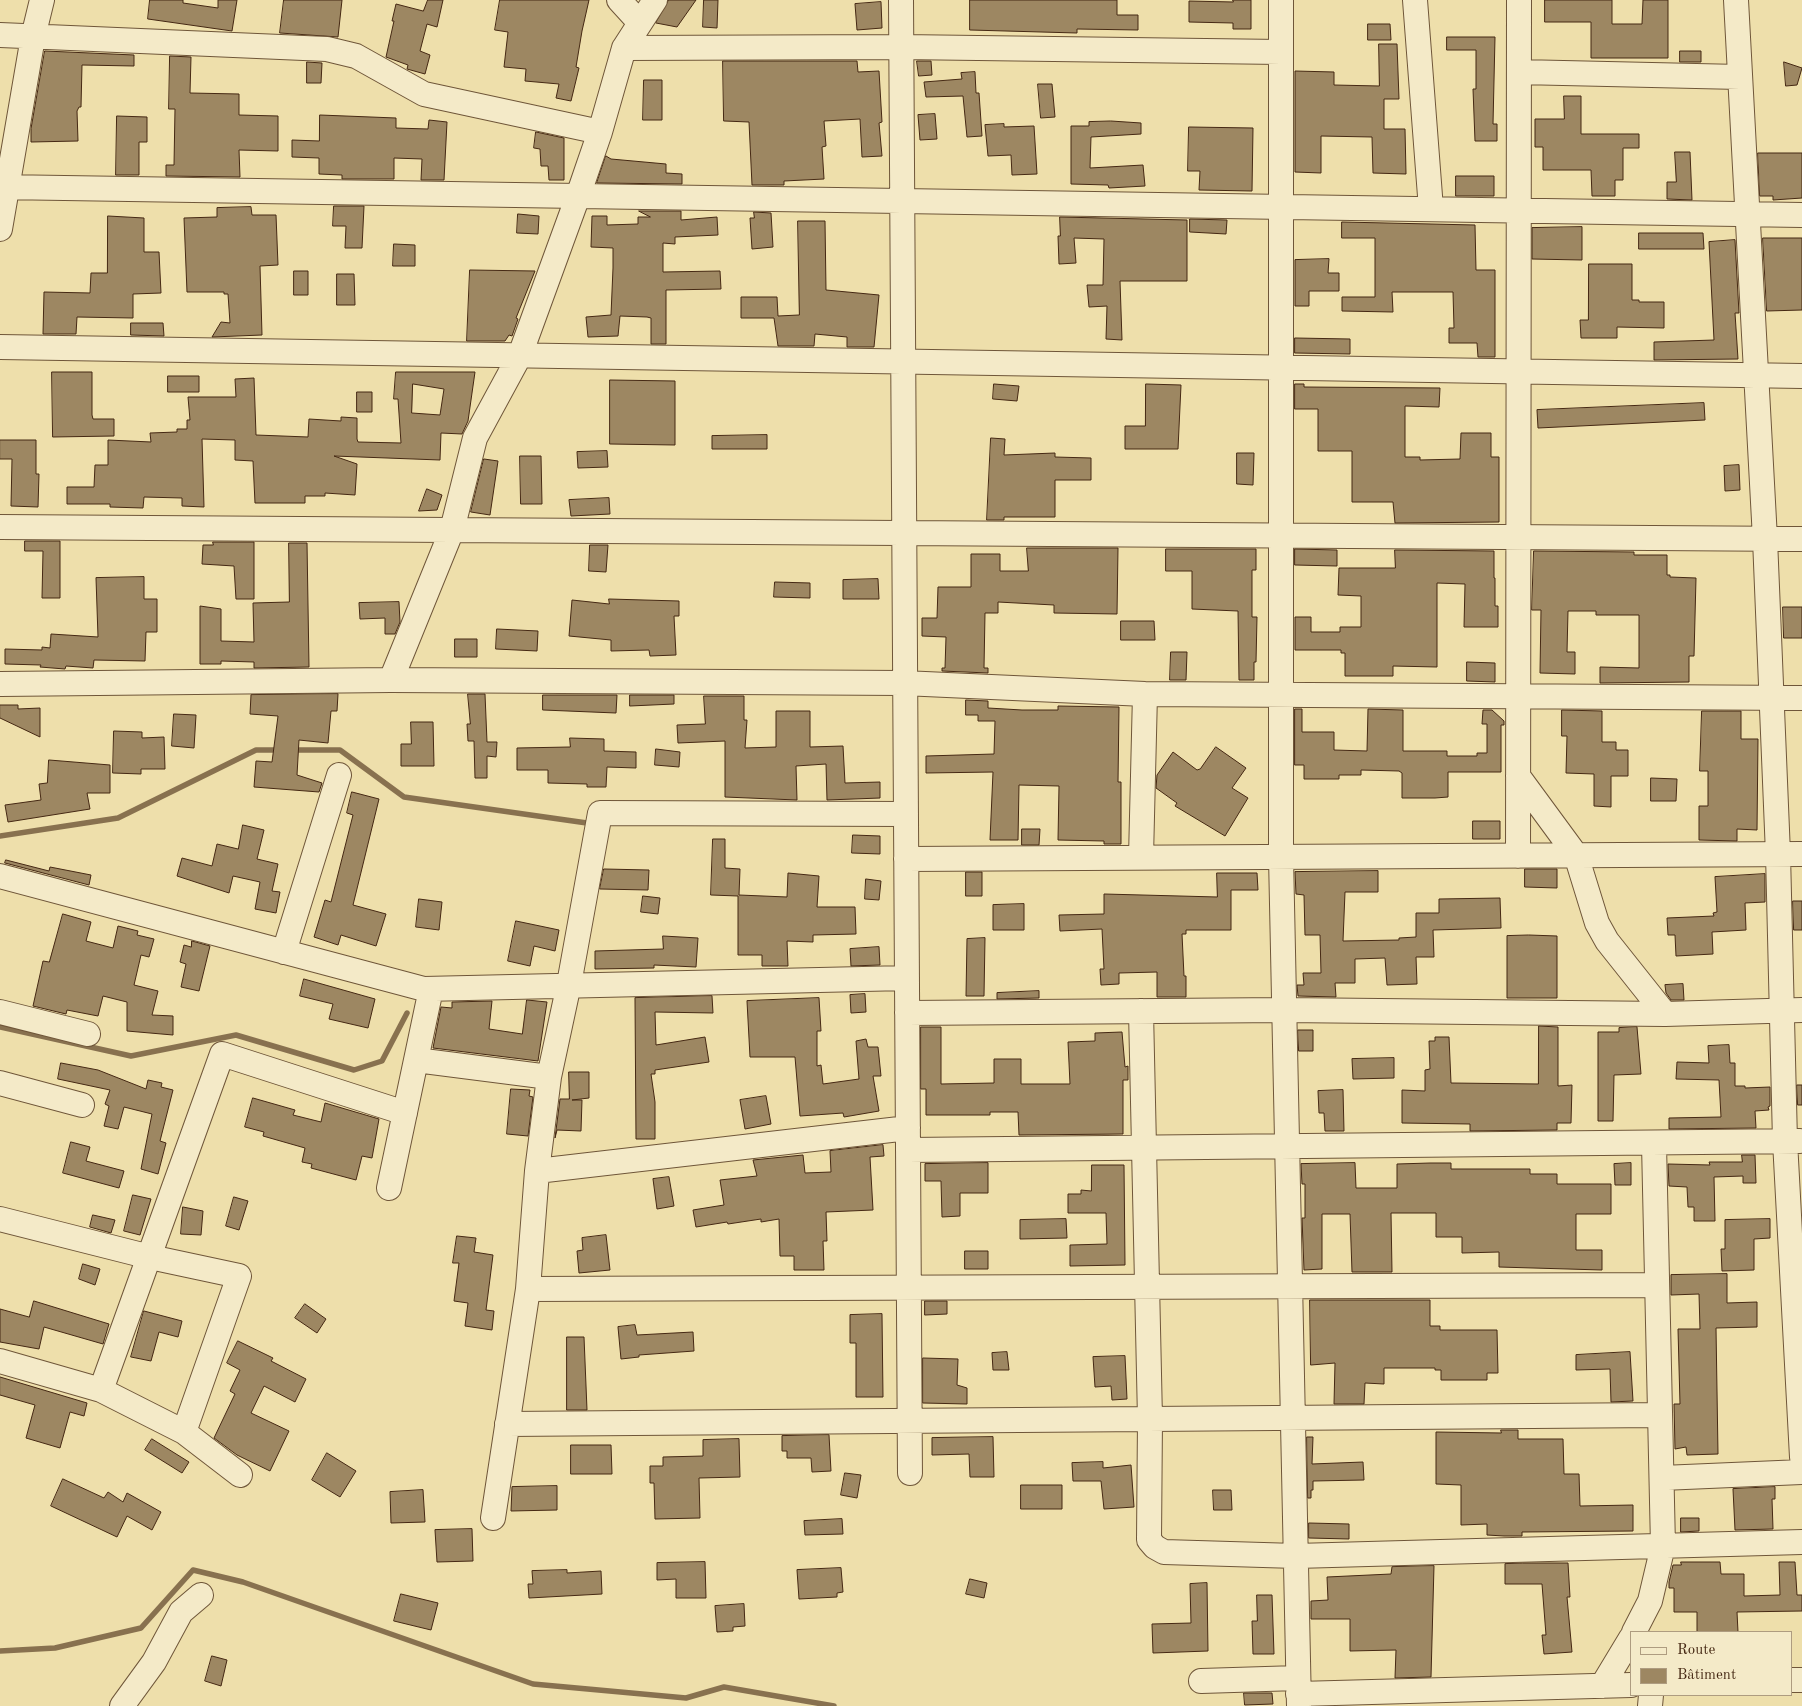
<!DOCTYPE html>
<html>
<head>
<meta charset="utf-8">
<style>
	body { margin:0 }
	#map { position:relative; width:1802px; height:1706px; overflow:hidden; background:#eedfab; font-family:"Old Standard TT",serif }
	canvas { display:block }
	.legend { position:absolute; left:1630px; top:1631px; width:162px; height:65px; box-sizing:border-box; background:#f4eac8; border:1px solid #ae9c80; margin:0; padding:6px 9px; list-style:none; font-size:15px; color:#452813 }
	.legend li { display:flex; align-items:center; gap:10px; height:25px }
	.legend b { width:25px; border:1px solid #ae9c80 }
</style>
</head>
<body>
<div id="map">
<canvas width="1802" height="1706"></canvas>
<ul class="legend">
<li><b style="height:6px;background:#f4eac8"></b>Route</li>
<li><b style="height:14px;background:#9d8762"></b>Bâtiment</li>
</ul>
</div>
<script>
const g = document.querySelector('canvas').getContext('2d');
g.lineJoin = 'round';
function trace(path, color, width, dash) { g.strokeStyle = color; g.lineWidth = width; g.lineCap = dash ? 'butt' : 'round'; g.setLineDash(dash || []); g.stroke(path); }
function fillPath(path, color) { g.fillStyle = color; g.fill(path, 'evenodd'); }
trace(new Path2D(`
	M291,750H340L404,797L594,824
	M0,836L118,818L256,750H281
	M0,1027L131,1056L236,1035L354,1070L382,1061L407,1013
	M0,1651L55,1648L141,1628L193,1570L243,1582L533,1684L686,1698L724,1687L834,1706`), '#88714f', 5.5);
const building = new Path2D(`
	M150,0H183V3L218,8V0H237L232,31L148,19Z
	M284,0H342L338,37L280,33Z
	M428,0H443L437,27L427,24L420,51L430,55L425,74L407,69L408,65L386,57L394,21H392L396,4L423,11Z
	M500,0H589L582,31L576,67L579,68L571,101L556,98L559,84L525,81L526,69L504,67L508,32L495,30Z
	M669,0H696L677,27L656,23Z
	M704,0H718L717,28L703,27Z
	M970,0H1117V15H1138V30L1077,29V33L970,30Z
	M1233,0H1251V29H1233V23L1189,22V1L1233,2Z
	M1545,0H1612V24H1642L1643,0H1668V58H1591V22H1545Z
	M881,2L882,28L857,30L855,4Z
	M1368,24H1390L1391,40H1368Z
	M1447,37H1495L1493,124H1497V141H1475L1473,89H1476V50H1447Z
	M1379,44H1397L1399,99H1384V129H1405L1406,174L1373,173L1372,137L1321,136V173L1295,172V71L1334,72V85L1379,86Z
	M45,51L134,55V66L82,65L81,107H79L77,111L78,141L31,142V129Z
	M1680,51H1701V62H1680Z
	M170,56L191,57L190,93L239,94V115L278,116V151L239,150L240,177L166,176V165H174L175,109H169Z
	M723,61H857L858,72L879,71L882,122L879,123L882,156L862,157L860,119L824,121L826,146L822,147L824,179L784,181V185H752L749,122L724,121Z
	M917,61H931L932,75L919,76Z
	M307,62L322,63L321,83H307Z
	M1784,62L1802,68L1797,85L1786,86Z
	M975,72L976,93H979L982,136L967,137L963,96L926,97L924,82L962,79L961,73Z
	M644,80H662V120H643Z
	M1038,84H1052L1055,117L1041,118Z
	M1564,96H1581V134H1639V148H1623V180H1615V196H1592L1591,170H1543V147H1535V119H1564Z
	M935,114L937,139L920,140L918,115Z
	M320,115L396,118V128L428,129L429,120L447,122L444,180H421L422,159L394,158V179H342V175L319,174V158L292,157V140L319,141Z
	M117,116L147,117V142H139V175H116Z
	M1111,121L1141,123V134L1091,137L1090,168L1143,165L1145,186L1109,188L1108,185L1071,184V126H1089V122Z
	M1004,124V127L1034,126L1037,174L1012,175L1011,155L988,156L985,125Z
	M1189,127L1253,128L1252,191L1199,190L1200,171H1188Z
	M536,132L564,138V180H549L548,166H541L540,149L534,148Z
	M1675,152H1690L1692,200L1667,199V182H1676Z
	M1758,153H1802V198L1773,200V196H1760Z
	M606,156L611,159L666,164V173L682,174V184L597,183Z
	M1456,176H1494V196H1456Z
	M334,206H364L362,248H345L346,226H333Z
	M251,207L252,215H276L278,265L260,266L262,335L212,337L221,322L230,323L228,294H224V292H187L184,218L217,217V208Z
	M639,211H681V220L717,217L718,235L675,237V244L663,243V272L720,271L721,289L666,290V344H651V318L647,317L620,316L618,336L588,337L586,317L611,315L613,268V248L591,247L592,216H607V225L638,224V217H650Z
	M754,212L771,213L773,247L752,249L750,218H754Z
	M518,214L539,216L538,234L517,233Z
	M108,216L144,218V252H159L161,293L133,294V318L77,317L76,334H43L44,292L90,293L91,273H107Z
	M1060,217L1187,220V281H1120L1122,340L1106,339L1107,306L1089,307L1087,285H1103L1104,239L1074,238L1076,263L1059,264L1058,236H1060Z
	M1190,219L1227,220L1226,234L1190,232Z
	M798,221H825L826,290L879,295L874,347H847V337L815,334L814,346H778L774,318H741V297H777L778,316L799,315Z
	M1342,222L1475,225L1476,270H1495V357H1478L1477,343H1449V328H1454L1453,292H1392L1393,312L1342,311V297H1375V238H1342Z
	M1582,227V260L1532,259V228Z
	M1639,233H1703L1704,249H1639Z
	M1763,238H1802V310L1767,311Z
	M1735,240L1739,313H1735L1738,359L1654,360V342L1714,340L1709,242Z
	M394,244L415,245V266H393Z
	M1329,259L1328,273H1339V291H1309V306H1295V260Z
	M1589,264H1632V300H1639V302H1664V328L1617,327V338H1581L1580,320H1588Z
	M470,270L535,271L516,318L518,319L512,336L509,335L505,341H467Z
	M294,271H308V295H294Z
	M337,274H354L355,305H337Z
	M131,323H163L164,336L131,335Z
	M1295,338L1350,339V354L1295,353Z
	M52,372H92V415L93,419H114V436L53,437Z
	M396,372H475L468,421L462,434L441,433L440,460L334,456L357,464L355,495L325,493V496H305V503H255L253,461L235,460V440L202,439L204,507L182,506V498L144,497L143,508L110,507V504H67V487H94L95,465H108V440L151,442L150,433L177,432V429H187V420H190L188,397H236L235,379L254,378L256,435L308,437L309,419L341,421V417L357,418V439L358,442L401,443L398,399H394ZM413,384L444,389L440,415L412,413Z
	M168,376H199V392H168Z
	M610,380L675,381V445L610,444Z
	M994,384L1019,386L1017,401L993,399Z
	M1146,384L1181,385L1178,449H1125V426H1145Z
	M1295,384H1304V387L1440,388L1439,407L1405,406V457H1420V460L1460,459L1461,433H1491V457H1499V522L1395,523L1393,502H1352V451H1318V409H1295Z
	M357,392H372V412H357Z
	M1704,403L1705,420L1538,428L1537,410Z
	M767,435V449H712V436Z
	M991,438L1005,439L1004,455L1055,453V457L1091,458V480H1055V517H1004V520H987Z
	M0,440H36V474H39L38,507L11,506L12,459H0Z
	M607,451L608,467L578,468L577,452Z
	M1237,453H1254L1253,485L1237,484Z
	M520,456H541L542,504H521Z
	M484,459L498,461L490,515L471,512Z
	M1739,465L1740,490L1725,491L1724,466Z
	M427,489L442,495L437,510L419,511Z
	M609,498L610,514L571,516L569,500Z
	M25,541H60V598H42L43,551H25Z
	M213,542H254V599H236L234,566L202,564L203,545H213Z
	M289,543H307L309,667L254,668V662L221,661V664H200V606L221,609V641L254,642L253,603L289,602Z
	M590,545H608L606,572L589,571Z
	M1027,548H1118L1117,614L1054,613V605L998,602V613H985L984,668H988V673L942,671V668H945L946,637L922,636V618H937L938,587H971V554H1000V571H1028Z
	M1166,549H1256V570H1252V617H1257L1256,662H1254V680H1239L1238,611L1192,609V571H1166Z
	M1295,549L1337,550V566L1295,565Z
	M1395,550L1494,551V578H1495V606H1498V627H1464L1465,584L1437,583V667L1393,666V676H1345V653H1341V650H1295V617H1311V632H1340V627H1361V596L1338,595L1339,568H1395Z
	M1534,551L1634,552V555H1667V575H1670V577L1696,578L1694,656H1689V682L1600,683V667L1639,668V615H1596V611H1568L1567,652H1575V674L1540,673L1541,610H1532Z
	M144,577V599H157V632H146L145,661L94,660L93,668L66,666L65,669L40,667L41,665L5,664V649L42,650V647L50,648L51,634L98,637L96,578Z
	M878,579L879,599H843V580Z
	M775,582L810,583V598L774,597Z
	M609,599L679,601V616H674L676,655L650,656L649,650L611,651V640L569,636L572,600L609,604Z
	M399,602L400,622L395,634H385V618L360,619L359,603Z
	M1783,607H1802V638H1784Z
	M1121,621H1154L1155,640H1121Z
	M497,629L538,631L537,651L496,649Z
	M455,639H477V657H455Z
	M1171,652H1187L1186,680H1170Z
	M1467,662L1495,663V682L1467,681Z
	M338,694L337,711H331L328,743L299,740L297,775L322,783L319,792L254,787L256,761L272,762L278,716L250,714L251,695Z
	M468,694H485L487,742H497L496,757L487,756V778H475L474,741H468L467,724H470Z
	M543,695H617L616,713L543,710Z
	M630,695H674V704L630,706Z
	M704,696H744V720H747L745,748L776,747V711H810V747L843,746L845,783L880,782V798L827,800L826,764L796,766L797,800L725,797V741L678,743L677,725L705,724Z
	M966,700L988,701V708L1022,710H1058V706L1119,707L1118,782H1121V844H1104V841L1058,840L1059,786L1019,785L1018,840H990L993,772L926,773V756L994,754L995,721H978V715H966Z
	M0,705H18V709L40,708V737L0,718Z
	M1295,709H1302V732H1334V750L1367,751L1368,709L1403,710V751H1447V756H1477V753H1487V724H1482L1483,710H1492L1504,721V725H1501V772H1448V797L1435,798H1402V773L1399,771L1361,770V775H1339V779H1304V765H1295Z
	M1562,710L1602,711V742H1616V750H1628V776H1611V807L1594,806V774L1566,773L1567,736H1562Z
	M1702,711H1741V739H1758L1757,830L1737,829V841L1699,840V806H1708V771H1700Z
	M174,714L196,715L194,748L172,746Z
	M411,722H433L434,766H401V744H411Z
	M114,731L142,732V738L164,737L165,769H141V774L113,773Z
	M570,738L604,739V751L636,752V768L607,767L606,787H587V784L548,783V770H517V748L570,747Z
	M1216,747L1246,768L1232,788L1248,798L1225,836L1175,806L1177,803L1156,788L1157,775L1173,752L1197,770L1200,769Z
	M656,749L680,752L679,767L655,765Z
	M49,760L110,765V793H87L90,809L8,822L5,805L41,800L39,784L47,783Z
	M1651,778L1677,779L1676,801H1651Z
	M352,792L379,799L353,905L386,914L376,946L341,935L338,945L314,937L325,900L331,902L353,815L347,813Z
	M1473,821H1500V839H1473Z
	M243,825L264,830L257,859L278,864L272,891L280,892L276,913L255,909L260,882L233,876L229,893L177,876L182,858L212,866L217,844L238,849Z
	M1022,829H1040L1039,845H1022Z
	M853,835L880,836V854L852,853Z
	M713,839H725V868L740,869L739,895L787,897L788,873L819,876L817,907H855L856,934L813,935V942L787,941L788,966H762V955H738V896L711,895Z
	M6,860L49,871L50,867L91,875L89,885L5,863Z
	M604,869L649,870L648,890L600,889Z
	M1525,869H1557V888L1525,887Z
	M1378,871V892H1345L1343,941L1399,940V938L1416,937V913H1439V899L1500,898L1501,928L1433,930L1434,957H1416L1417,984L1387,985L1385,958L1355,959V983H1335L1336,997L1298,996L1297,985H1304L1303,973H1321L1320,935H1305L1304,895L1296,894L1295,872Z
	M966,872H982V896H966Z
	M1217,873H1257L1258,890H1231V930H1186V934H1182L1184,976H1186V997H1157V972L1119,973V984L1101,985L1100,969H1104L1102,929L1060,931L1059,915L1104,914V894L1217,897Z
	M1765,874V902L1745,903L1746,930L1712,932L1713,954L1676,956L1675,935H1668L1667,918L1714,916L1713,913L1717,912L1715,877Z
	M866,879L881,881L879,900L865,899Z
	M643,896L660,898L658,914L641,912Z
	M419,899L442,902L439,930L416,927Z
	M1793,901H1802V930H1794Z
	M1024,904V930H993V905Z
	M63,914L91,922L86,941L113,948L118,926L138,931L137,935L154,939L149,957L141,955L134,985L158,991L152,1015L173,1016V1035L127,1031V1002L103,996L98,1016L67,1010L66,1014L33,1006L43,961L49,962Z
	M516,921L559,930L555,951L534,946L530,966L508,961Z
	M1529,935L1557,936V998H1507V936Z
	M663,936L698,938L696,967L654,965V968L595,969V951L663,949Z
	M985,938L984,996H966L967,939Z
	M192,941L210,946L199,991L181,987L186,964L180,962L184,945L191,947Z
	M879,947L880,965L851,966L850,949Z
	M304,979L375,999L368,1028L329,1019L333,1004L300,996Z
	M1683,984L1684,1000H1671L1666,993L1665,985Z
	M1039,991V998L997,999V993Z
	M865,994L866,1012L851,1013L850,995Z
	M712,996L713,1013L655,1012L656,1045L705,1037L709,1062L655,1070V1074H651L655,1102V1139H636L635,998Z
	M819,998L821,1031H817V1066L821,1065L823,1084L859,1079L856,1041L866,1039L868,1047H878L881,1076H873L879,1111L844,1117L843,1113L800,1116L795,1057H750L747,1001Z
	M527,1000L547,1002L538,1061L433,1048L441,1007L452,1008V1002L492,1001L489,1029L522,1034Z
	M1539,1026L1558,1027V1086L1572,1085L1571,1123H1557V1130L1470,1131V1124L1402,1123V1090L1425,1091V1070L1430,1069L1429,1041H1435V1037H1449L1451,1083L1538,1084Z
	M921,1027H941V1084L994,1083V1059H1021V1084H1070L1068,1042L1095,1041V1033L1122,1032L1125,1067L1128,1066V1080H1123V1134L1019,1135L1018,1112H990V1115H926V1089H921Z
	M1637,1027L1641,1074L1614,1075L1613,1121H1598V1032H1619V1028Z
	M1298,1030H1313V1051H1299Z
	M1729,1045L1730,1063H1735V1086H1745V1088L1770,1087V1106L1768,1107L1769,1110L1755,1111L1756,1128L1669,1129V1118L1721,1117L1719,1080L1676,1079L1677,1062L1709,1063L1708,1046Z
	M1394,1058V1078L1353,1079L1352,1059Z
	M61,1063L98,1070L146,1089L148,1080L162,1083L161,1087L173,1090L160,1141L166,1143L158,1174L141,1169L152,1114L124,1107L118,1129L104,1126L109,1106L105,1104L110,1090L58,1079Z
	M569,1072H589V1098L572,1100H582L581,1131L557,1130L555,1138L560,1099H569Z
	M1797,1085H1802V1105H1798Z
	M511,1089L530,1090L529,1096L533,1097L528,1136L507,1134Z
	M1343,1090L1344,1131H1325L1324,1113H1319L1318,1091Z
	M766,1096L771,1124L745,1129L740,1100Z
	M253,1098L295,1110L293,1115L321,1122L325,1103L379,1119L372,1158L362,1156L356,1180L311,1168L312,1164L302,1162L305,1148L263,1136L264,1132L245,1127Z
	M71,1142L90,1147L86,1161L124,1171L119,1188L63,1173Z
	M883,1145L884,1156L870,1157L873,1210L826,1212L827,1241H823L824,1270H794V1256H780L779,1219L761,1222V1219L728,1224L727,1222L696,1227L693,1210L724,1205L720,1180L757,1176L753,1160L803,1155L805,1173L831,1172L830,1151Z
	M1742,1155H1755L1756,1183H1743V1176L1714,1177L1715,1221H1694V1207H1688L1687,1187L1669,1186L1668,1164L1710,1165L1709,1162H1742Z
	M988,1163V1193H960V1216L942,1217L941,1181H925V1164Z
	M1355,1163L1356,1188H1397V1164L1430,1163H1451V1169H1530V1174H1557V1184H1611V1214H1576V1250H1602V1270L1499,1267V1252L1462,1253V1237H1436V1213H1391L1392,1272H1352L1350,1214H1322V1269L1304,1270L1302,1218H1305V1184H1302L1301,1164Z
	M1631,1163V1185H1615L1614,1164Z
	M1092,1165H1124L1125,1265L1070,1266V1245L1107,1244L1106,1213H1068V1194H1081V1190L1091,1191Z
	M669,1177L674,1206L657,1209L653,1179Z
	M133,1195L151,1199L140,1235L124,1231Z
	M234,1197L248,1201L239,1230L226,1226Z
	M183,1207L203,1211L201,1235L181,1234Z
	M93,1215L115,1220L111,1233L90,1227Z
	M1066,1219L1067,1238L1020,1239V1220Z
	M1770,1219V1238L1754,1239V1270L1722,1271L1721,1249H1725V1220Z
	M606,1235L610,1270L579,1273L577,1251L583,1250L582,1238Z
	M457,1236L476,1238L474,1252L493,1255L486,1310L494,1311L492,1330L465,1326L468,1303L454,1301L459,1263H453Z
	M965,1251H988V1269H965Z
	M83,1264L100,1269L95,1285L79,1279Z
	M1727,1274V1303L1757,1302V1327L1716,1328L1718,1454L1687,1455L1686,1447L1675,1449L1674,1404H1680L1678,1329H1700L1699,1294L1671,1295V1275Z
	M1310,1300H1430V1326H1440V1330H1497L1498,1373H1487V1380H1441V1370H1435V1368H1384V1384L1365,1383L1364,1404H1334L1335,1363L1311,1365Z
	M34,1301L109,1324L103,1344L44,1327L39,1349L0,1342V1309L29,1317Z
	M925,1301H947V1314L925,1315Z
	M305,1304L326,1319L317,1333L295,1318Z
	M144,1311L182,1321L178,1337L159,1332L151,1361L131,1357Z
	M882,1314L883,1397H856V1343H850V1315Z
	M635,1325L637,1335L693,1332L694,1351L639,1355V1357L621,1359L618,1327Z
	M567,1337H584L587,1410H567Z
	M238,1341L273,1358L271,1361L306,1379L295,1402L264,1386L251,1413L289,1431L270,1471L237,1455L214,1438L235,1394L230,1391L240,1370L227,1363Z
	M1007,1352L1009,1370H993L992,1353Z
	M1630,1352L1633,1401L1611,1402L1610,1369L1576,1370V1355Z
	M1125,1356L1127,1399L1112,1400L1111,1386L1095,1387L1093,1357Z
	M923,1358L958,1359L957,1385L967,1388V1404L923,1403Z
	M0,1377L87,1403L84,1416L70,1412L60,1448L26,1438L35,1405L0,1395Z
	M1501,1430H1518V1439H1563L1564,1474H1579L1580,1506L1633,1505V1531L1522,1532V1536H1504L1487,1535V1524L1461,1525V1485L1436,1484V1432L1501,1433Z
	M829,1435L831,1471L812,1472L811,1458H787V1451H782V1436Z
	M993,1437L994,1477H970L969,1454L932,1455V1438Z
	M1307,1437H1313L1312,1464L1363,1462L1364,1480L1313,1481V1490H1311V1498H1308Z
	M152,1439L189,1462L182,1473L145,1450Z
	M739,1439L740,1477L699,1478L700,1518L655,1519L654,1483H650V1466H663V1457L703,1456V1440Z
	M571,1445H611L612,1474H571Z
	M327,1453L356,1471L340,1497L312,1480Z
	M1103,1462V1468L1131,1465L1134,1507L1104,1509L1101,1481H1073L1072,1463Z
	M845,1473L861,1475L857,1498L841,1495Z
	M63,1479L104,1498L108,1492L123,1502L127,1493L161,1512L152,1530L127,1516L117,1537L51,1506Z
	M1021,1485H1062V1509H1021Z
	M557,1486V1510L511,1511L512,1487Z
	M1775,1487V1499H1772L1773,1529L1735,1530L1733,1489Z
	M423,1490L425,1522L391,1523L390,1492Z
	M1213,1490H1231L1232,1510H1214Z
	M1681,1518H1699V1531L1681,1532Z
	M842,1519L843,1534L805,1535L804,1521Z
	M1309,1523L1349,1524V1539L1309,1538Z
	M472,1529L473,1561L437,1562L435,1530Z
	M705,1562L706,1598H676V1579L657,1580V1563Z
	M1681,1562H1720L1721,1574H1744V1596L1780,1595L1779,1562H1795L1797,1595H1802V1611L1737,1612L1738,1632H1697V1612H1674V1588H1669V1582L1673,1565H1681Z
	M1523,1563H1568L1570,1597H1567L1572,1652L1544,1654L1542,1635H1546L1542,1584H1505V1564Z
	M1434,1566L1431,1677L1395,1678L1396,1650L1350,1651V1619H1311V1601L1328,1600L1327,1577L1391,1574L1392,1567Z
	M841,1568L843,1592L837,1593V1597L799,1599L797,1570Z
	M567,1570V1573L601,1571L602,1594L529,1598L528,1584H533L532,1571Z
	M970,1579L987,1583L984,1598L966,1594Z
	M1207,1583L1208,1651L1153,1653L1152,1624L1191,1623L1190,1584Z
	M401,1594L438,1603L431,1630L394,1621Z
	M1257,1595H1272L1274,1654H1253L1252,1621H1257Z
	M744,1604L745,1626L733,1627V1631L717,1632L715,1606Z
	M212,1656L227,1660L221,1686L205,1681Z
	M1244,1693H1272L1273,1704L1245,1705Z`);
fillPath(building, '#9d8762');
trace(building, '#452813', 1);
const minor = new Path2D(`
	M619,0L640,23
	M901,0L910,1473
	M1281,0V857L1299,1706
	M1415,0L1431,209
	M1736,0L1765,539L1778,854L1785,1141L1802,1457
	M0,35L327,49L356,56L424,94L600,132
	M624,48L902,47L1281,52
	M1519,72L1740,77
	M0,187L1802,215
	M0,229L33,37L42,0
	M0,347L1802,376
	M0,527L1802,539
	M391,680L452,530L475,438L520,355L578,196L600,132L624,48L655,0
	M0,684L391,680L903,683L1145,694L1802,698
	M1518,776L1576,855L1597,923L1607,941L1665,1014
	M1518,856L1519,0
	M1141,857L1145,694
	M906,859L1802,854
	M0,876L424,989L907,978
	M284,952L339,775
	M1141,1011L1150,1419L1149,1540L1155,1547L1164,1552L1296,1556L1802,1542
	M0,1012L88,1034
	M907,1013L1284,1010L1665,1014L1802,1010
	M416,1060L549,1077
	M0,1083L82,1105
	M908,1150L1800,1141
	M537,1171L908,1128
	M389,1188L431,989
	M0,1219L150,1257L239,1276L184,1432
	M528,1289L1657,1285
	M0,1361L101,1390L184,1432L240,1475
	M101,1390L222,1054L405,1113
	M507,1424L1660,1415
	M1662,1478L1802,1472
	M493,1518L528,1289L537,1171L549,1077L569,984L600,813L906,814
	M1634,1632L1650,1601L1663,1546L1654,1144
	M1791,1680H1802
	M1201,1681L1298,1678
	M1602,1686L1631,1638
	M1298,1694L1631,1685
	M122,1706L154,1662L181,1612L201,1595
	M1650,1706L1651,1695`);
trace(minor, '#6f5639', 26);
trace(minor, '#f4eac8', 24);
</script>
</body>
</html>
